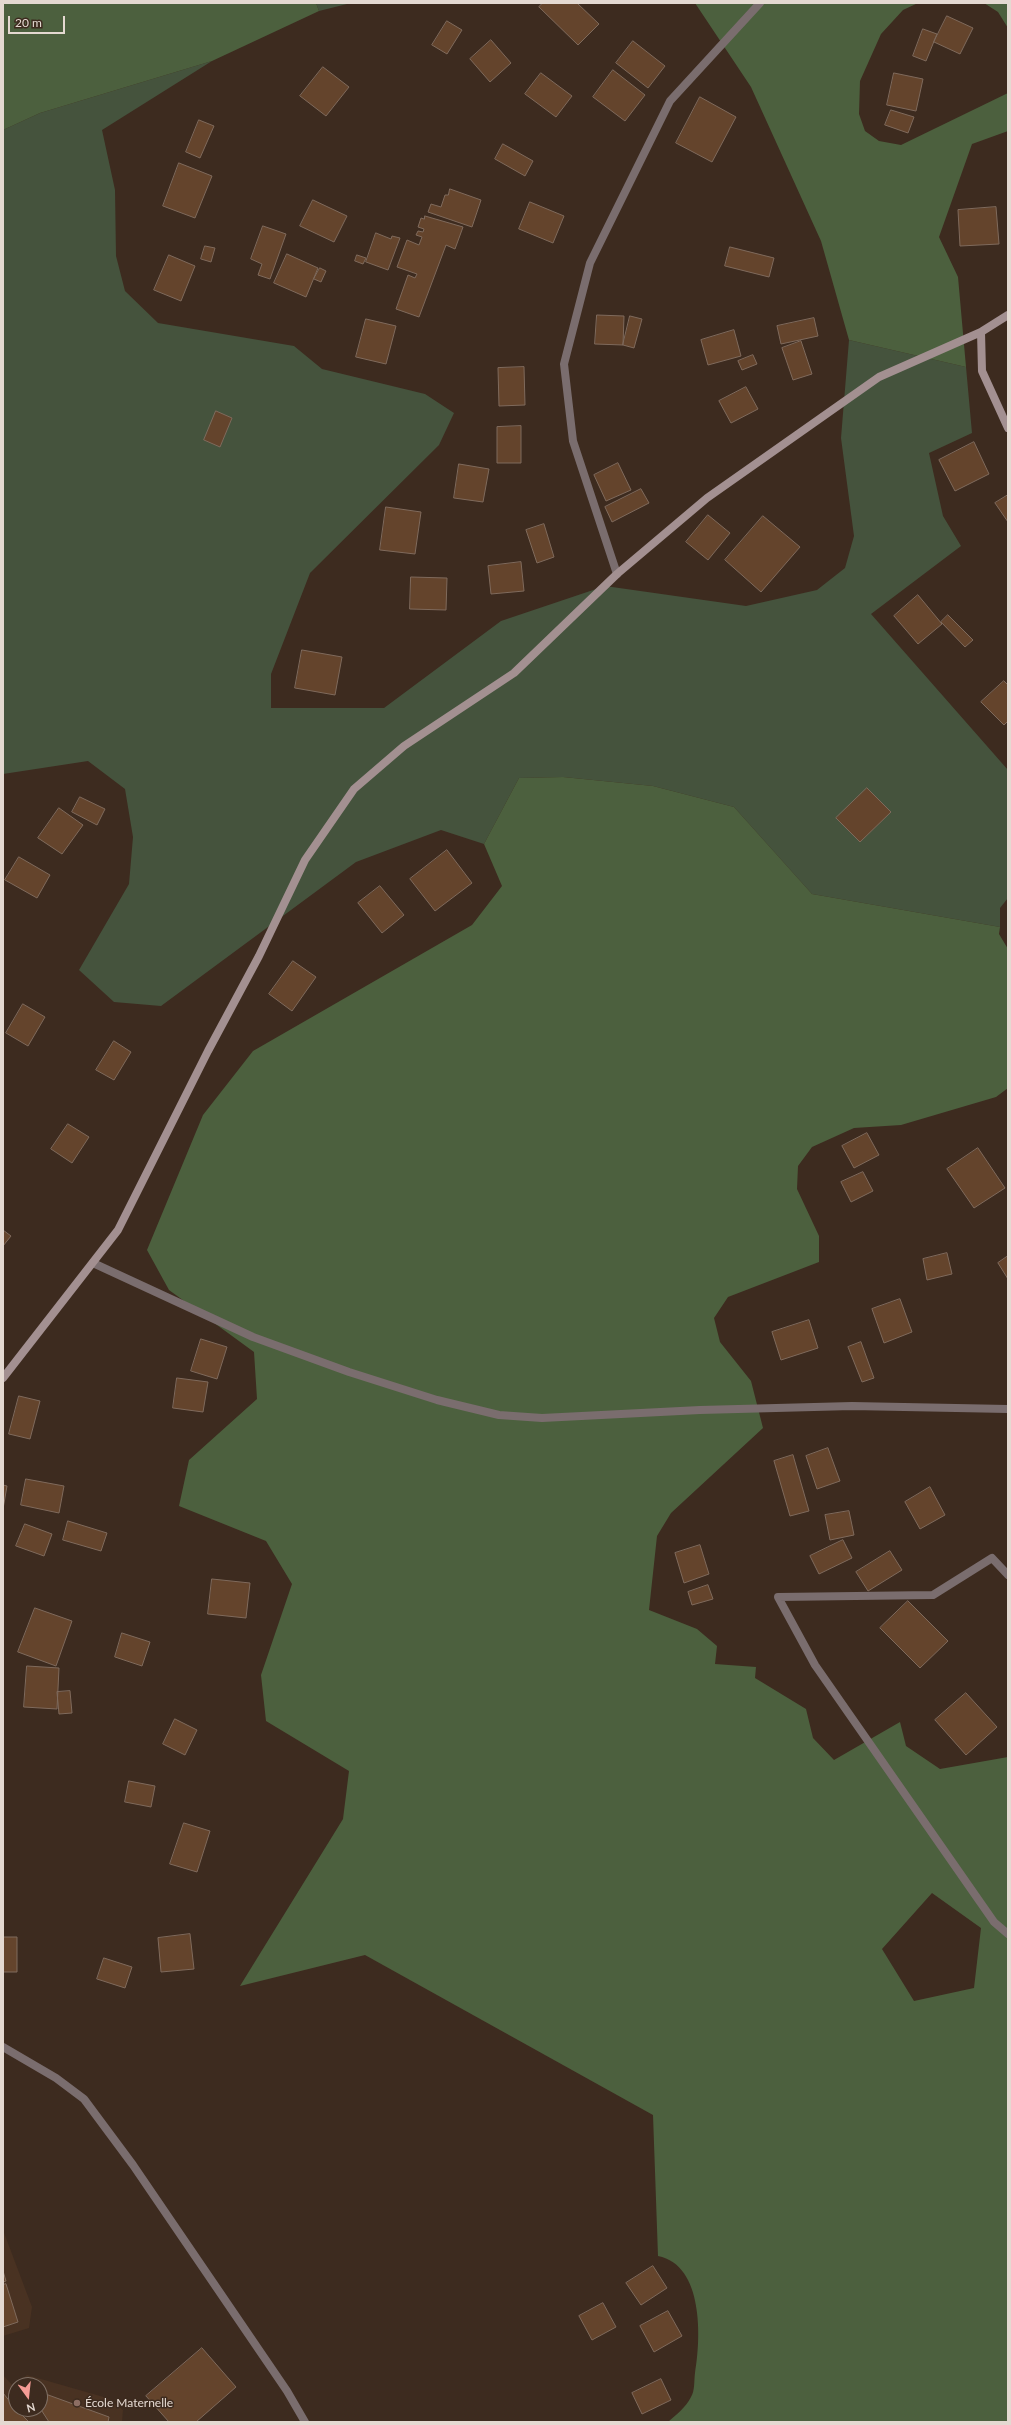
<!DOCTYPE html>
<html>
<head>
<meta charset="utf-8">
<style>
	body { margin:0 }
	#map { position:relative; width:1011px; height:2425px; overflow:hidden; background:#3d2b1f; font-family:Lato,sans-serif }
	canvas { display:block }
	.frame { position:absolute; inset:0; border:4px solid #e4d9d1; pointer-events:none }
	.north { position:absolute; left:8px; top:2377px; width:40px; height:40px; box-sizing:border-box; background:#3d2b1f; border:1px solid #807166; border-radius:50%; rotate:165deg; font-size:11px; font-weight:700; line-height:16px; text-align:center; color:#e4d9d1 }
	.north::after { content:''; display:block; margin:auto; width:14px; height:18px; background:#f59c95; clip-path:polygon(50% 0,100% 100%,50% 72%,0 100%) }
	.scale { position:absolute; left:8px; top:16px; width:57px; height:18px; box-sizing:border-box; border:2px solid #e4d9d1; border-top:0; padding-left:5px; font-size:12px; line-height:14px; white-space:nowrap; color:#e4d9d1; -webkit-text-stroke:3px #3d2b1f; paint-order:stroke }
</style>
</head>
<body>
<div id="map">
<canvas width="1011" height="2425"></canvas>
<div class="frame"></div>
<div class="north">N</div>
<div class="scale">20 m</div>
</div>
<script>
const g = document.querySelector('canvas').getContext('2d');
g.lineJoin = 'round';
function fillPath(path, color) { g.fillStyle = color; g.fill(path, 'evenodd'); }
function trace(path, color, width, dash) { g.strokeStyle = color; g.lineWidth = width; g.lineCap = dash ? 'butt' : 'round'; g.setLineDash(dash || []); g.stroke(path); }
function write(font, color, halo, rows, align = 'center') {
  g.font = font + ' Lato,sans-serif'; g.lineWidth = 3; g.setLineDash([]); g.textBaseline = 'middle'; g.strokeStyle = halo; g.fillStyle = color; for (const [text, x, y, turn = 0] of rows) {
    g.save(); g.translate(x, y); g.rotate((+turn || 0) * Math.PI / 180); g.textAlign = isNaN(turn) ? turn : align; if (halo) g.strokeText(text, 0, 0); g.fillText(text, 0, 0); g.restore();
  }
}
fillPath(new Path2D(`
	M3,2230L32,2307L29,2328L3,2336Z
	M3,2375L13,2386L27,2375L107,2398L123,2410L122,2422H3ZM16,2385H40V2409H16Z`), '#493222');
fillPath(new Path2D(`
	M316,3H351L319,11Z
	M212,61L102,130L115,190L116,256L125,291L158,323L294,346L322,369L425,394L454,413L439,445L310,573L271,674V708H384L501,621L605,586L746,606L817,590L845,568L854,536L841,438L849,340L966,367L972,433L929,453L943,516L961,546L871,614L1008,770V898L1000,908V927L812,894L734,807L653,786L563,777L519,778L484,844L441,830L356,862L161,1006L114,1002L79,970L129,884L133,837L125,789L88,761L3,774V130L40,113Z`), '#45533d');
fillPath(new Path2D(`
	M3,3H316L319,11L212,61L40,113L3,130Z
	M695,3H918L903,10L881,34L860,81L859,114L865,131L879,141L901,145L1008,93V131L972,144L939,237L958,277L966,367L849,340L821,241L751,87Z
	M984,3H1008V28L998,12Z
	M563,777L653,786L734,807L812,894L1000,927L999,934L1008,949V1088L996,1097L901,1125L854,1128L812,1147L798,1166L797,1189L819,1236V1262L728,1297L714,1318L720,1342L751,1381L763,1428L671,1513L657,1536L649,1610L697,1629L717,1646L715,1664L756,1667L755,1678L806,1709L813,1738L834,1760L900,1722L906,1746L940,1769L1008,1757V2422H668C676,2415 686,2407 691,2397C695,2391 694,2380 695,2373C701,2339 704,2265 658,2256L653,2115L365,1955L240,1986L343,1819L349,1771L266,1721L261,1675L292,1584L266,1541L179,1506L189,1460L257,1399L254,1352L169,1290L147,1250L203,1115L253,1051L472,925L502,886L484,844L519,778ZM932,1893L981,1928L974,1988L914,2001L882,1949Z`), '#4c603e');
const building = new Path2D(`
	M543,3H577L599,24L578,45L539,7Z
	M947,16L973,28L960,54L934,42Z
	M447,21L462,30L447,54L432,45Z
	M923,29L937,34L926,61L913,56Z
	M491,40L511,63L490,82L470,59Z
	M633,41L665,66L648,88L616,63Z
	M323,67L349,87L326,116L300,96Z
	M613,70L645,95L625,121L593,97Z
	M541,73L572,96L556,117L525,94Z
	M894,73L923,79L916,111L887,105Z
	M700,97L736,117L712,162L676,143Z
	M891,110L914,117L908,133L885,125Z
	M199,120L214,126L200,158L186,152Z
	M503,144L533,161L525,176L495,159Z
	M179,163L212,176L195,218L163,206Z
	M450,189L481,200L472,227L428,212L431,204L441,207L445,195H448Z
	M313,200L347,216L334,242L300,226Z
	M530,202L564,216L553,243L519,229Z
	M996,207L999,244L960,246L958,210Z
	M425,216L463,227L455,249L446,245L419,317L396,309L408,275L415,278L417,274L397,267L407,240L419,245L422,237L416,235L418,231L423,232L424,229L418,227L421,218L424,219Z
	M263,226L286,234L270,279L258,275L262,264L251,259Z
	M376,233L391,239L392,236L400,238L388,270L366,262Z
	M205,246L215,248L211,262L201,259Z
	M730,247L774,258L769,277L725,266Z
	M287,254L318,268L306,297L274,283Z
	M169,255L195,266L181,301L154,290Z
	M357,255L366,258L363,264L355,261Z
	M320,268L326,271L321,282L314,279Z
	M597,315L624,316L623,345L595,344Z
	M630,316L642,319L634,348L623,345Z
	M814,318L818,336L781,344L777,326Z
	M366,319L396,326L386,364L356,357Z
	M734,330L741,356L708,365L701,340Z
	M801,341L812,374L793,380L782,348Z
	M753,355L757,364L742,370L738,361Z
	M524,367L525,405L499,406L498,368Z
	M746,387L758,409L731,423L719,401Z
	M216,411L232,418L220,447L204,440Z
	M521,426V463H497V427Z
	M974,442L989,474L955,491L939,460Z
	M618,463L631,490L606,501L594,475Z
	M459,464L489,469L483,502L454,498Z
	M641,489L649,503L612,522L605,507Z
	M1008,495V522L995,503Z
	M386,507L421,512L415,554L380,550Z
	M708,515L730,533L708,560L686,542Z
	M763,516L800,547L761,592L725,560Z
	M544,524L554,557L537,563L526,530Z
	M521,562L524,591L491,594L488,566Z
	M411,577L447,578L446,610L410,609Z
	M918,595L942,624L918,644L894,616Z
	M948,615L973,640L965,647L941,622Z
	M302,650L342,657L335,695L295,688Z
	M1004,681L1008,685V721L1004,725L981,702Z
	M867,788L891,812L860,842L836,818Z
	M80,797L105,809L97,825L72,812Z
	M59,808L83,825L62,854L38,838Z
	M447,850L472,883L435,911L410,879Z
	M19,857L50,875L37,898L5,880Z
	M380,886L404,915L382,933L358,903Z
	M293,961L316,977L292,1011L269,994Z
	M23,1004L45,1017L28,1046L6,1033Z
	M114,1041L131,1052L114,1080L96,1070Z
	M68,1124L89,1137L72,1163L51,1149Z
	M867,1133L879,1155L854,1168L842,1146Z
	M978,1148L1005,1188L974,1208L947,1169Z
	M863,1172L873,1191L851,1202L841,1182Z
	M3,1230L11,1236L3,1246Z
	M947,1253L952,1274L927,1280L923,1259Z
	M1008,1256V1279L998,1263Z
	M900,1299L912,1332L884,1343L872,1309Z
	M809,1320L818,1348L781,1360L772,1332Z
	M201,1339L227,1347L217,1379L191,1371Z
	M861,1342L874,1378L862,1382L848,1347Z
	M177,1378L208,1382L203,1412L173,1408Z
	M19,1396L40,1401L30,1439L9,1434Z
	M828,1448L840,1481L817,1489L806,1456Z
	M793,1455L809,1511L790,1516L774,1461Z
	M26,1479L64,1486L59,1513L21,1505Z
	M3,1485L7,1486L3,1509Z
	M930,1487L945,1515L920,1529L905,1502Z
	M849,1511L854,1535L830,1540L825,1515Z
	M68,1521L107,1533L101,1551L63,1540Z
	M25,1524L52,1534L44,1556L16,1546Z
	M843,1540L852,1558L819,1574L810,1556Z
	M700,1545L709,1574L684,1583L675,1553Z
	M890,1551L902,1570L868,1591L856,1572Z
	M212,1579L250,1583L246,1618L208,1614Z
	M708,1585L713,1599L692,1605L688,1592Z
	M908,1601L948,1641L920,1668L880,1628Z
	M35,1608L72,1621L56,1666L18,1652Z
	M122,1633L150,1642L142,1666L115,1657Z
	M27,1666L59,1668L57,1709L24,1707Z
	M70,1691L72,1713L59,1714L57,1692Z
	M966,1693L997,1727L966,1755L935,1720Z
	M175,1719L197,1730L185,1755L163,1744Z
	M129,1781L155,1786L151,1807L125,1802Z
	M184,1823L210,1831L197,1872L170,1864Z
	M190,1934L194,1969L161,1972L158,1938Z
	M3,1937H17V1972H3Z
	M104,1958L132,1967L125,1988L97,1979Z
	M653,2266L667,2288L641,2305L626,2283Z
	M3,2271L6,2281L3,2282Z
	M6,2284L18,2322L3,2327V2285Z
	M603,2303L616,2327L592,2340L579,2316Z
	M668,2311L682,2336L654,2352L640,2326Z
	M202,2348L236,2387L196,2422H169L146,2396Z
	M661,2379L671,2400L642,2414L632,2393Z
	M40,2392L109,2417L108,2422H49L40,2408Z
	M3,2393L16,2409L29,2422H3Z`);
fillPath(building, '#64442c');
trace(building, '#7f6a5c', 1);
trace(new Path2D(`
	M617,574L573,441L564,364L590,263L670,101L760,3
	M93,1263L253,1337L349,1372L437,1400L499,1415L542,1418L700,1410L852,1406L1008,1409
	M1008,1575L992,1558L933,1595L778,1597L815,1665L994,1922L1008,1934
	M3,2047L56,2078L84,2099L133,2165L287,2391L305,2422`), '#7a6d6e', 8);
trace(new Path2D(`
	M1008,315L981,332L982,371L1008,428
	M3,1378L118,1230L208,1051L259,956L305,860L354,789L404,746L514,673L617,574L707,498L879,377L981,332`), '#a39091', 8);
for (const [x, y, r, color] of [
	[77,2403,4,"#8d6e63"]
]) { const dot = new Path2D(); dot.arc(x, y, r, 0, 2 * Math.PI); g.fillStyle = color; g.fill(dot); trace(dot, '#3d2b1f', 1.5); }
write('12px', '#e4d9d1', '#3d2b1f', [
	["École Maternelle",85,2403]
], 'left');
</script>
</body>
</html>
